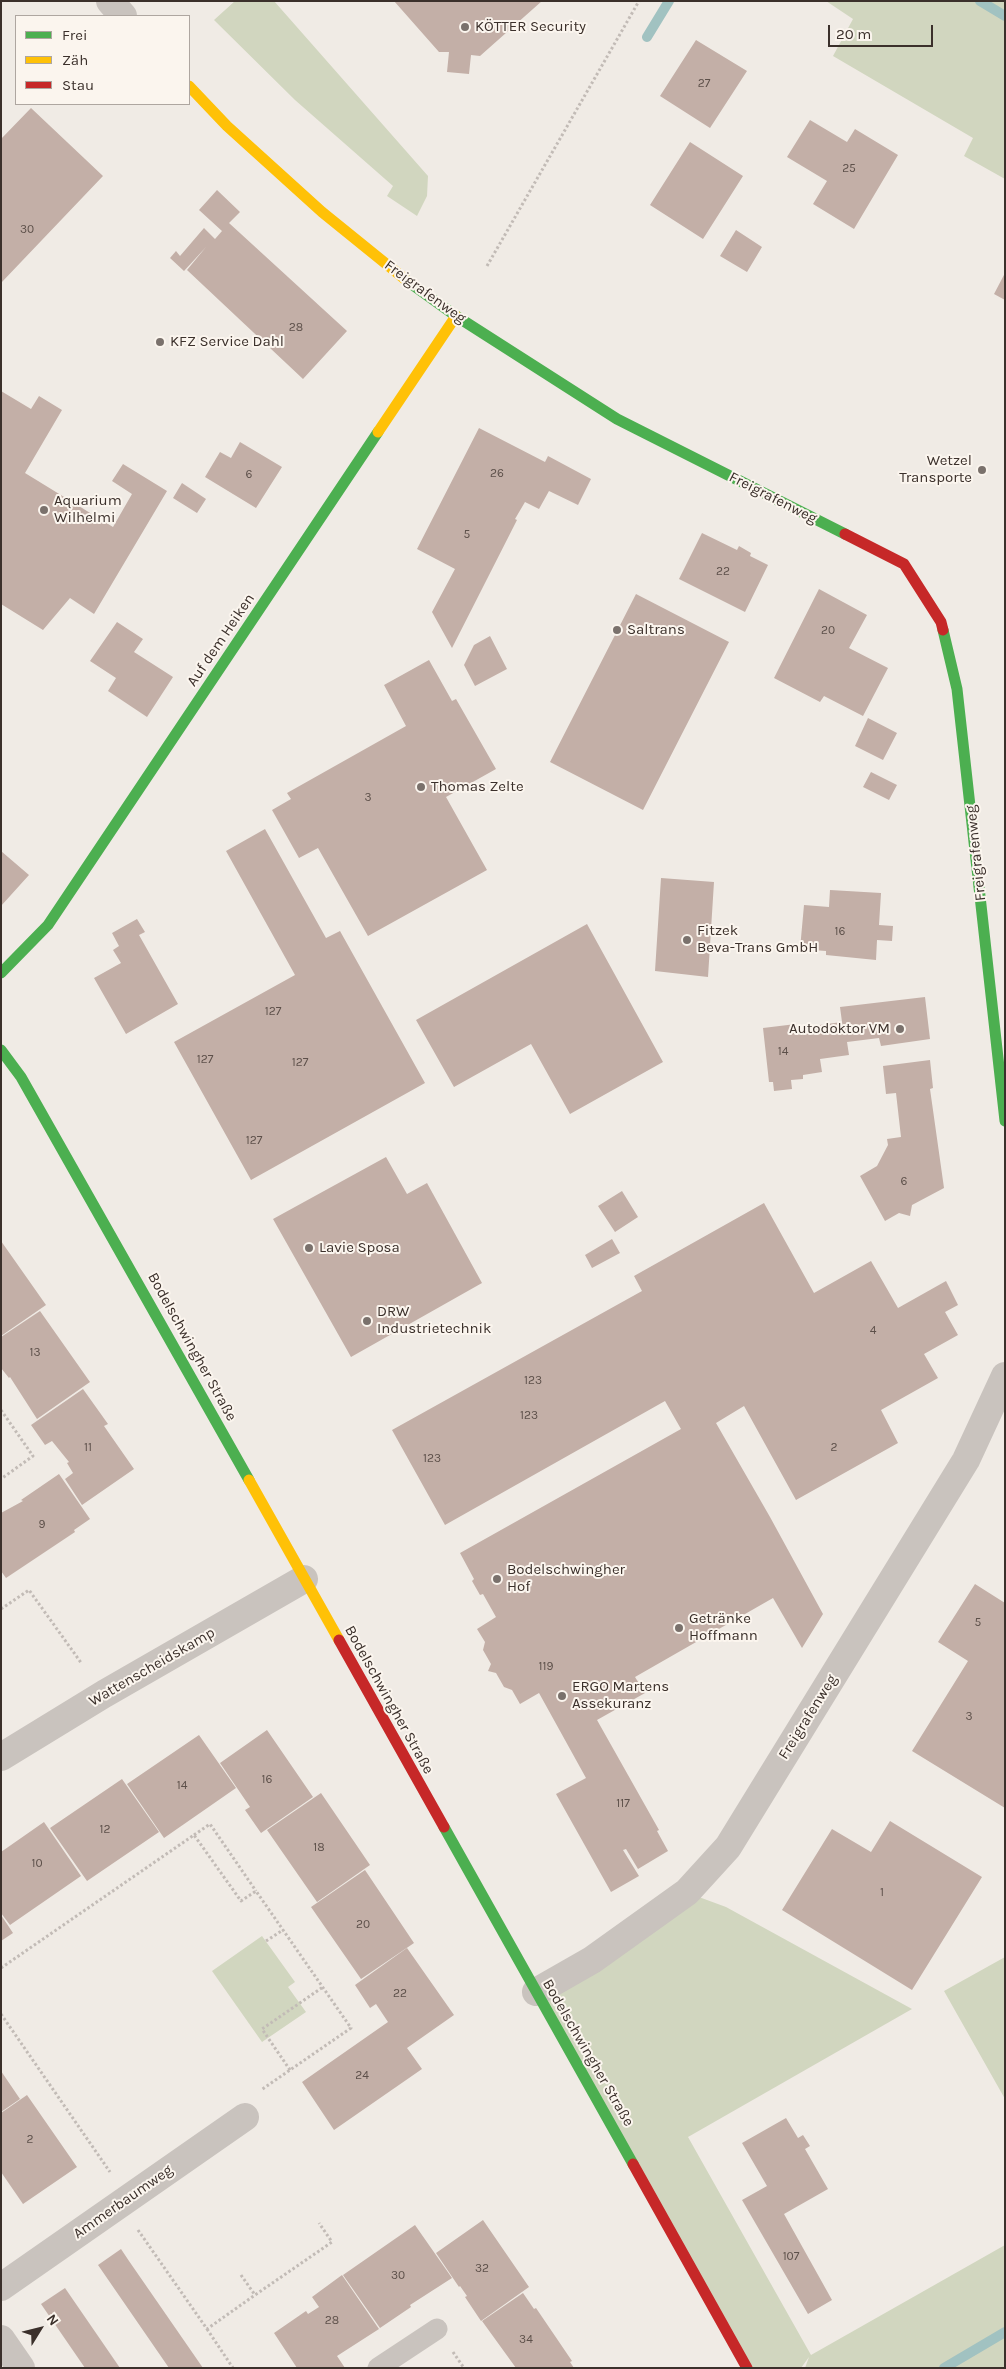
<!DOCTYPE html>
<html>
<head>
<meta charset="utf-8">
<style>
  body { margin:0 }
  #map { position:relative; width:1006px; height:2369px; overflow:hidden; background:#f0ebe5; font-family:Karla,sans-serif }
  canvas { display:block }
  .frame { position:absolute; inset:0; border:2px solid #3b302b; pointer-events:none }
  .legend { position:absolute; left:15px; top:15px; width:175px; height:90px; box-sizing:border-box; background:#fbf5ee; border:1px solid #aea6a0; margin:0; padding:6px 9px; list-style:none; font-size:15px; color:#3b302b }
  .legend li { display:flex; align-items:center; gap:10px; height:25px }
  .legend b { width:25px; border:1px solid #aea6a0 }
  .north { position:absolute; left:15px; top:2304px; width:50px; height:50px; -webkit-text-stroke:4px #fbf5ee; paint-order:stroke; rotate:54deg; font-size:14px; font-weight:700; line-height:20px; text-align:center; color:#3b302b }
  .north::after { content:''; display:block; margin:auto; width:18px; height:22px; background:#3b302b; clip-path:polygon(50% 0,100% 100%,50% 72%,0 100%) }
  .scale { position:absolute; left:828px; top:25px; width:105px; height:22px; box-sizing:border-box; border:2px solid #3b302b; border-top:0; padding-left:6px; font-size:15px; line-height:18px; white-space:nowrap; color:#3b302b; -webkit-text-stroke:4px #fbf5ee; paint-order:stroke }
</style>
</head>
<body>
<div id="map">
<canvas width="1006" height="2369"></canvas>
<div class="frame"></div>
<ul class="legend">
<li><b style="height:6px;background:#4caf50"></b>Frei</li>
<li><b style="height:6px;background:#ffc107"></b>Zäh</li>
<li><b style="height:6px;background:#c62828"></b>Stau</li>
</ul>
<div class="north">N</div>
<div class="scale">20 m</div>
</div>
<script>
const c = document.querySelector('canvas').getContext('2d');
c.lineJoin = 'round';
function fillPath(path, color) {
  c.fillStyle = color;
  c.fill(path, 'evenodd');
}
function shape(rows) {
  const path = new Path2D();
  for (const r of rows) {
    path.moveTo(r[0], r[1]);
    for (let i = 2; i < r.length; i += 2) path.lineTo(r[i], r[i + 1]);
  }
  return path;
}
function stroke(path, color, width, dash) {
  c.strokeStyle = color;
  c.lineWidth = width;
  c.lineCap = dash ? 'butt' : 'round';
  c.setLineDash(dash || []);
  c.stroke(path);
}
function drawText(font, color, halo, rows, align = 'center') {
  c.font = font + ' Karla,sans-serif';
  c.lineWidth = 4;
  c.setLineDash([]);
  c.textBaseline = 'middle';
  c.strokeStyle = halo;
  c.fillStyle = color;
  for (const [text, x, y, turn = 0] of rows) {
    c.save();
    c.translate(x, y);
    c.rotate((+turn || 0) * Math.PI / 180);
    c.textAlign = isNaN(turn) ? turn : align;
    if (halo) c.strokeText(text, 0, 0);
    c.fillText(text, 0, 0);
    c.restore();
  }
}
const green = shape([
  [235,1,274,1,428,176,427,196,417,216,387,196,393,186,295,100,214,20],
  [826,1,1005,1,1005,179,964,156,973,138,833,56,853,19],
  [688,1893,726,1907,912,2009,688,2137,811,2355,1005,2245,1005,2368,805,2368,809,2357,801,2368,749,2368,537,1993],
  [262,1936,295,1982,288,1987,306,2012,262,2042,212,1971],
  [1005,1957,1005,2099,944,1991]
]);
const stream = shape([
  [980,1,1005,16],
  [647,37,669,1],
  [944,2368,1005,2332]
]);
const building = shape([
  [394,1,542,1,480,56,471,55,469,74,447,72,449,52,439,52],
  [696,40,747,71,710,128,660,96],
  [31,108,103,176,1,283,1,139],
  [810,120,847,142,855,129,898,155,854,229,813,204,827,181,787,157],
  [690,142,743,176,703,239,650,205],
  [217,190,240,212,229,223,347,331,303,379,187,270,206,247,184,271,170,258,176,251,180,256,204,228,215,239,222,231,199,210],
  [736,230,762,247,747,272,720,256],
  [1005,273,1005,300,994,294],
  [1,391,31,409,39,396,62,410,25,473,113,527,132,494,112,481,123,464,167,491,94,614,70,598,43,630,1,604],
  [479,428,545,462,548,456,591,479,578,505,549,491,539,509,525,502,515,519,517,520,452,648,432,612,455,569,417,549],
  [240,442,282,467,256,508,205,477,220,452,231,458],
  [182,483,206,499,197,513,173,498],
  [702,533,737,550,739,546,751,553,750,556,768,565,745,612,679,579],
  [819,589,867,615,849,648,888,668,863,716,824,696,820,702,774,678],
  [636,594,729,642,643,810,550,762],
  [117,622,143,639,134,652,173,677,147,717,108,691,116,678,90,661],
  [490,636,507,669,475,686,464,665,474,645],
  [429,660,452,701,456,699,496,769,446,797,487,870,368,936,318,848,299,858,272,810,291,799,287,793,406,726,384,685],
  [868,718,897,733,883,760,855,746],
  [871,772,897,785,889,800,863,787],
  [265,829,326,938,340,931,425,1083,251,1180,174,1042,295,975,226,851],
  [1,851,29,875,1,906],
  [661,878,714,882,708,977,655,971],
  [830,890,881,893,879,925,893,926,892,941,877,940,876,960,826,955,826,951,800,949,804,905,829,907],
  [137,919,145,932,139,935,178,1004,126,1034,94,978,121,963,113,950,119,946,112,933],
  [587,924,663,1062,570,1114,531,1044,454,1087,416,1020],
  [925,997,930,1039,881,1046,879,1038,847,1042,849,1055,820,1059,822,1072,803,1075,803,1079,791,1080,792,1089,774,1091,773,1082,769,1082,763,1028,796,1024,797,1028,842,1022,840,1007],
  [930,1060,933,1088,930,1089,944,1188,912,1205,910,1216,899,1213,885,1221,860,1176,877,1166,888,1145,887,1139,901,1137,896,1093,886,1094,883,1066],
  [386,1157,407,1194,427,1183,482,1283,351,1357,273,1219],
  [622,1191,638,1217,615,1232,598,1206],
  [764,1203,814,1293,871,1261,898,1308,946,1281,958,1305,945,1312,958,1335,924,1354,938,1378,881,1410,898,1443,796,1500,744,1406,716,1423,770,1517,823,1614,802,1648,773,1598,635,1677,645,1693,597,1720,659,1830,657,1831,668,1851,638,1869,626,1849,623,1850,639,1876,611,1892,556,1794,586,1778,539,1693,520,1704,512,1690,504,1687,496,1673,488,1671,491,1664,483,1650,485,1642,477,1629,496,1617,483,1594,480,1595,472,1581,474,1579,460,1553,681,1429,665,1401,445,1525,392,1430,642,1291,634,1276],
  [612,1239,620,1253,592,1268,585,1255],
  [1,1241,46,1305,1,1336],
  [40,1311,90,1382,37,1419,10,1377,9,1378,1,1368,1,1337],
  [83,1389,108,1424,104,1426,134,1469,82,1505,65,1479,73,1473,67,1463,69,1462,52,1441,45,1445,31,1425],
  [59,1474,90,1519,74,1530,75,1532,6,1578,1,1571,1,1513,23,1501,21,1500],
  [975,1584,1005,1603,1005,1808,912,1751,968,1661,938,1642],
  [267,1730,313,1797,261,1833,245,1810,250,1807,220,1763],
  [199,1735,236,1788,164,1838,127,1784],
  [122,1779,159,1832,87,1881,50,1828],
  [321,1793,370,1865,317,1902,267,1830],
  [890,1821,982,1877,912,1990,782,1910,832,1829,871,1852],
  [44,1822,81,1876,10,1925,1,1913,1,1852],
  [365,1870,414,1943,361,1979,311,1907],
  [1,1915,13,1933,1,1941],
  [407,1948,454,2015,407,2048,422,2069,334,2130,302,2082,388,2022,376,2004,370,2008,355,1985],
  [1,2071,20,2099,1,2112],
  [27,2095,77,2167,23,2204,1,2172,1,2113],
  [786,2118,798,2138,803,2135,810,2146,805,2149,828,2189,784,2214,832,2300,808,2314,742,2200,767,2186,742,2143],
  [483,2220,529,2287,481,2321,465,2297,467,2296,460,2286,459,2287,436,2253],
  [415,2225,452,2278,410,2305,411,2307,380,2328,343,2275],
  [121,2249,129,2261,203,2368,169,2368,98,2265],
  [342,2275,379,2329,337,2356,345,2368,297,2368,274,2333,306,2311,308,2314,319,2307,312,2297],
  [65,2288,120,2368,85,2368,41,2304],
  [523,2293,534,2309,536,2308,572,2361,570,2362,574,2368,516,2368,482,2321]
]);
const path = shape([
  [487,266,639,1],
  [1,1410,33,1456,1,1479],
  [1,1609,29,1590,82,1664],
  [194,1835,210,1824,256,1891],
  [266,1941,283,1930],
  [1,1968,194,1835,241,1901,256,1891,351,2028,261,2090],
  [1,2014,110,2172],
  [290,2070,262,2029,323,1987],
  [138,2230,207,2329,255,2295],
  [241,2275,255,2295,332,2242,319,2223],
  [207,2329,233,2368],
  [453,2352,464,2368]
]);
const lane = shape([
  [378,2368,437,2329]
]);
const street = shape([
  [110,1,123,16],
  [1,1757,104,1694,304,1579],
  [536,1992,592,1960,687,1892,728,1847,966,1460,1005,1376],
  [1,2287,245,2117],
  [1,2339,21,2368]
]);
const fast = shape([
  [406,280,456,316,617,419,845,534],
  [943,630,957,689,1005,1121],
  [1,973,48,925,378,432],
  [1,1050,21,1077,249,1480],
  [444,1827,633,2164]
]);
const slow = shape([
  [189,86,227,126,322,212,406,280],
  [378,432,456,316],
  [249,1480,339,1640]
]);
const jam = shape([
  [845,534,904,564,941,622,943,630],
  [339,1640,444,1827],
  [633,2164,747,2368]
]);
const markers = [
  [465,27,5,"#7a716c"],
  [160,342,5,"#7a716c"],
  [982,470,5,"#7a716c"],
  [44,510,5,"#7a716c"],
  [617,630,5,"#7a716c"],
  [421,787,5,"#7a716c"],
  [687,940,5,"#7a716c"],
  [900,1029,5,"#7a716c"],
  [309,1248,5,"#7a716c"],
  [367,1321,5,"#7a716c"],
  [497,1579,5,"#7a716c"],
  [679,1628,5,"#7a716c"],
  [562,1696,5,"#7a716c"]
];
const numberNames = [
  ["27",704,84],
  ["25",849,169],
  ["30",27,230],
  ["28",296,328],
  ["26",497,474],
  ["6",249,475],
  ["5",467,535],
  ["22",723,572],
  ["20",828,631],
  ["3",368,798],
  ["16",840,932],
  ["127",273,1012],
  ["14",783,1052],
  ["127",205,1060],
  ["127",300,1063],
  ["127",254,1141],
  ["6",904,1182],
  ["4",873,1331],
  ["13",35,1353],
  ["123",533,1381],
  ["123",529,1416],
  ["11",88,1448],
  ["2",834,1448],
  ["123",432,1459],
  ["9",42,1525],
  ["5",978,1623],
  ["119",546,1667],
  ["3",969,1717],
  ["16",267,1780],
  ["14",182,1786],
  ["117",623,1804],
  ["12",105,1830],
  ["18",319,1848],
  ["10",37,1864],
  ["1",882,1893],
  ["20",363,1925],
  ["22",400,1994],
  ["24",362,2076],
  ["2",30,2140],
  ["107",791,2257],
  ["32",482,2269],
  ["30",398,2276],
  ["28",332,2321],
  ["34",526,2340]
];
const poiNames = [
  ["KÖTTER Security",475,27],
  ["KFZ Service Dahl",170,342],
  ["Wetzel",972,461,"right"],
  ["Transporte",972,478,"right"],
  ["Aquarium",54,501],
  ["Wilhelmi",54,518],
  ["Saltrans",627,630],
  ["Thomas Zelte",431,787],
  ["Fitzek",697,931],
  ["Beva-Trans GmbH",697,948],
  ["Autodoktor VM",890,1029,"right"],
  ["Lavie Sposa",319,1248],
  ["DRW",377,1312],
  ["Industrietechnik",377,1329],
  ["Bodelschwingher",507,1570],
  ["Hof",507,1587],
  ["Getränke",689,1619],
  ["Hoffmann",689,1636],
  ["ERGO Martens",572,1687],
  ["Assekuranz",572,1704]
];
const streetNames = [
  ["Freigrafenweg",425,292,36],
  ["Freigrafenweg",773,498,27],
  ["Auf dem Heiken",221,640,-56],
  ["Freigrafenweg",976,853,-96],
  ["Bodelschwingher Straße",192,1347,61],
  ["Wattenscheidskamp",152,1667,-30],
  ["Bodelschwingher Straße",389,1700,61],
  ["Freigrafenweg",808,1717,-58],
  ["Bodelschwingher Straße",588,2053,60],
  ["Ammerbaumweg",123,2202,-35]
];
fillPath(green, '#d1d6bf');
stroke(stream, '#a1c2c1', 10);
fillPath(building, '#c3afa7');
stroke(path, '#c2bbb6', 3, [2.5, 2.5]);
stroke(lane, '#c9c3be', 21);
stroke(street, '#c9c3be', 28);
stroke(fast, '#4caf50', 11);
stroke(slow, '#ffc107', 11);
stroke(jam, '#c62828', 11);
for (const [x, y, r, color] of markers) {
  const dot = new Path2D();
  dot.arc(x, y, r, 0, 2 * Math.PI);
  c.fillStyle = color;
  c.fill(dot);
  stroke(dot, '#fbf5ee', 2);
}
drawText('12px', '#5d504a', null, numberNames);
drawText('15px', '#3b302b', '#fbf5ee', poiNames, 'left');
drawText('15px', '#3b302b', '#fbf5ee', streetNames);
</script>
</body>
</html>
